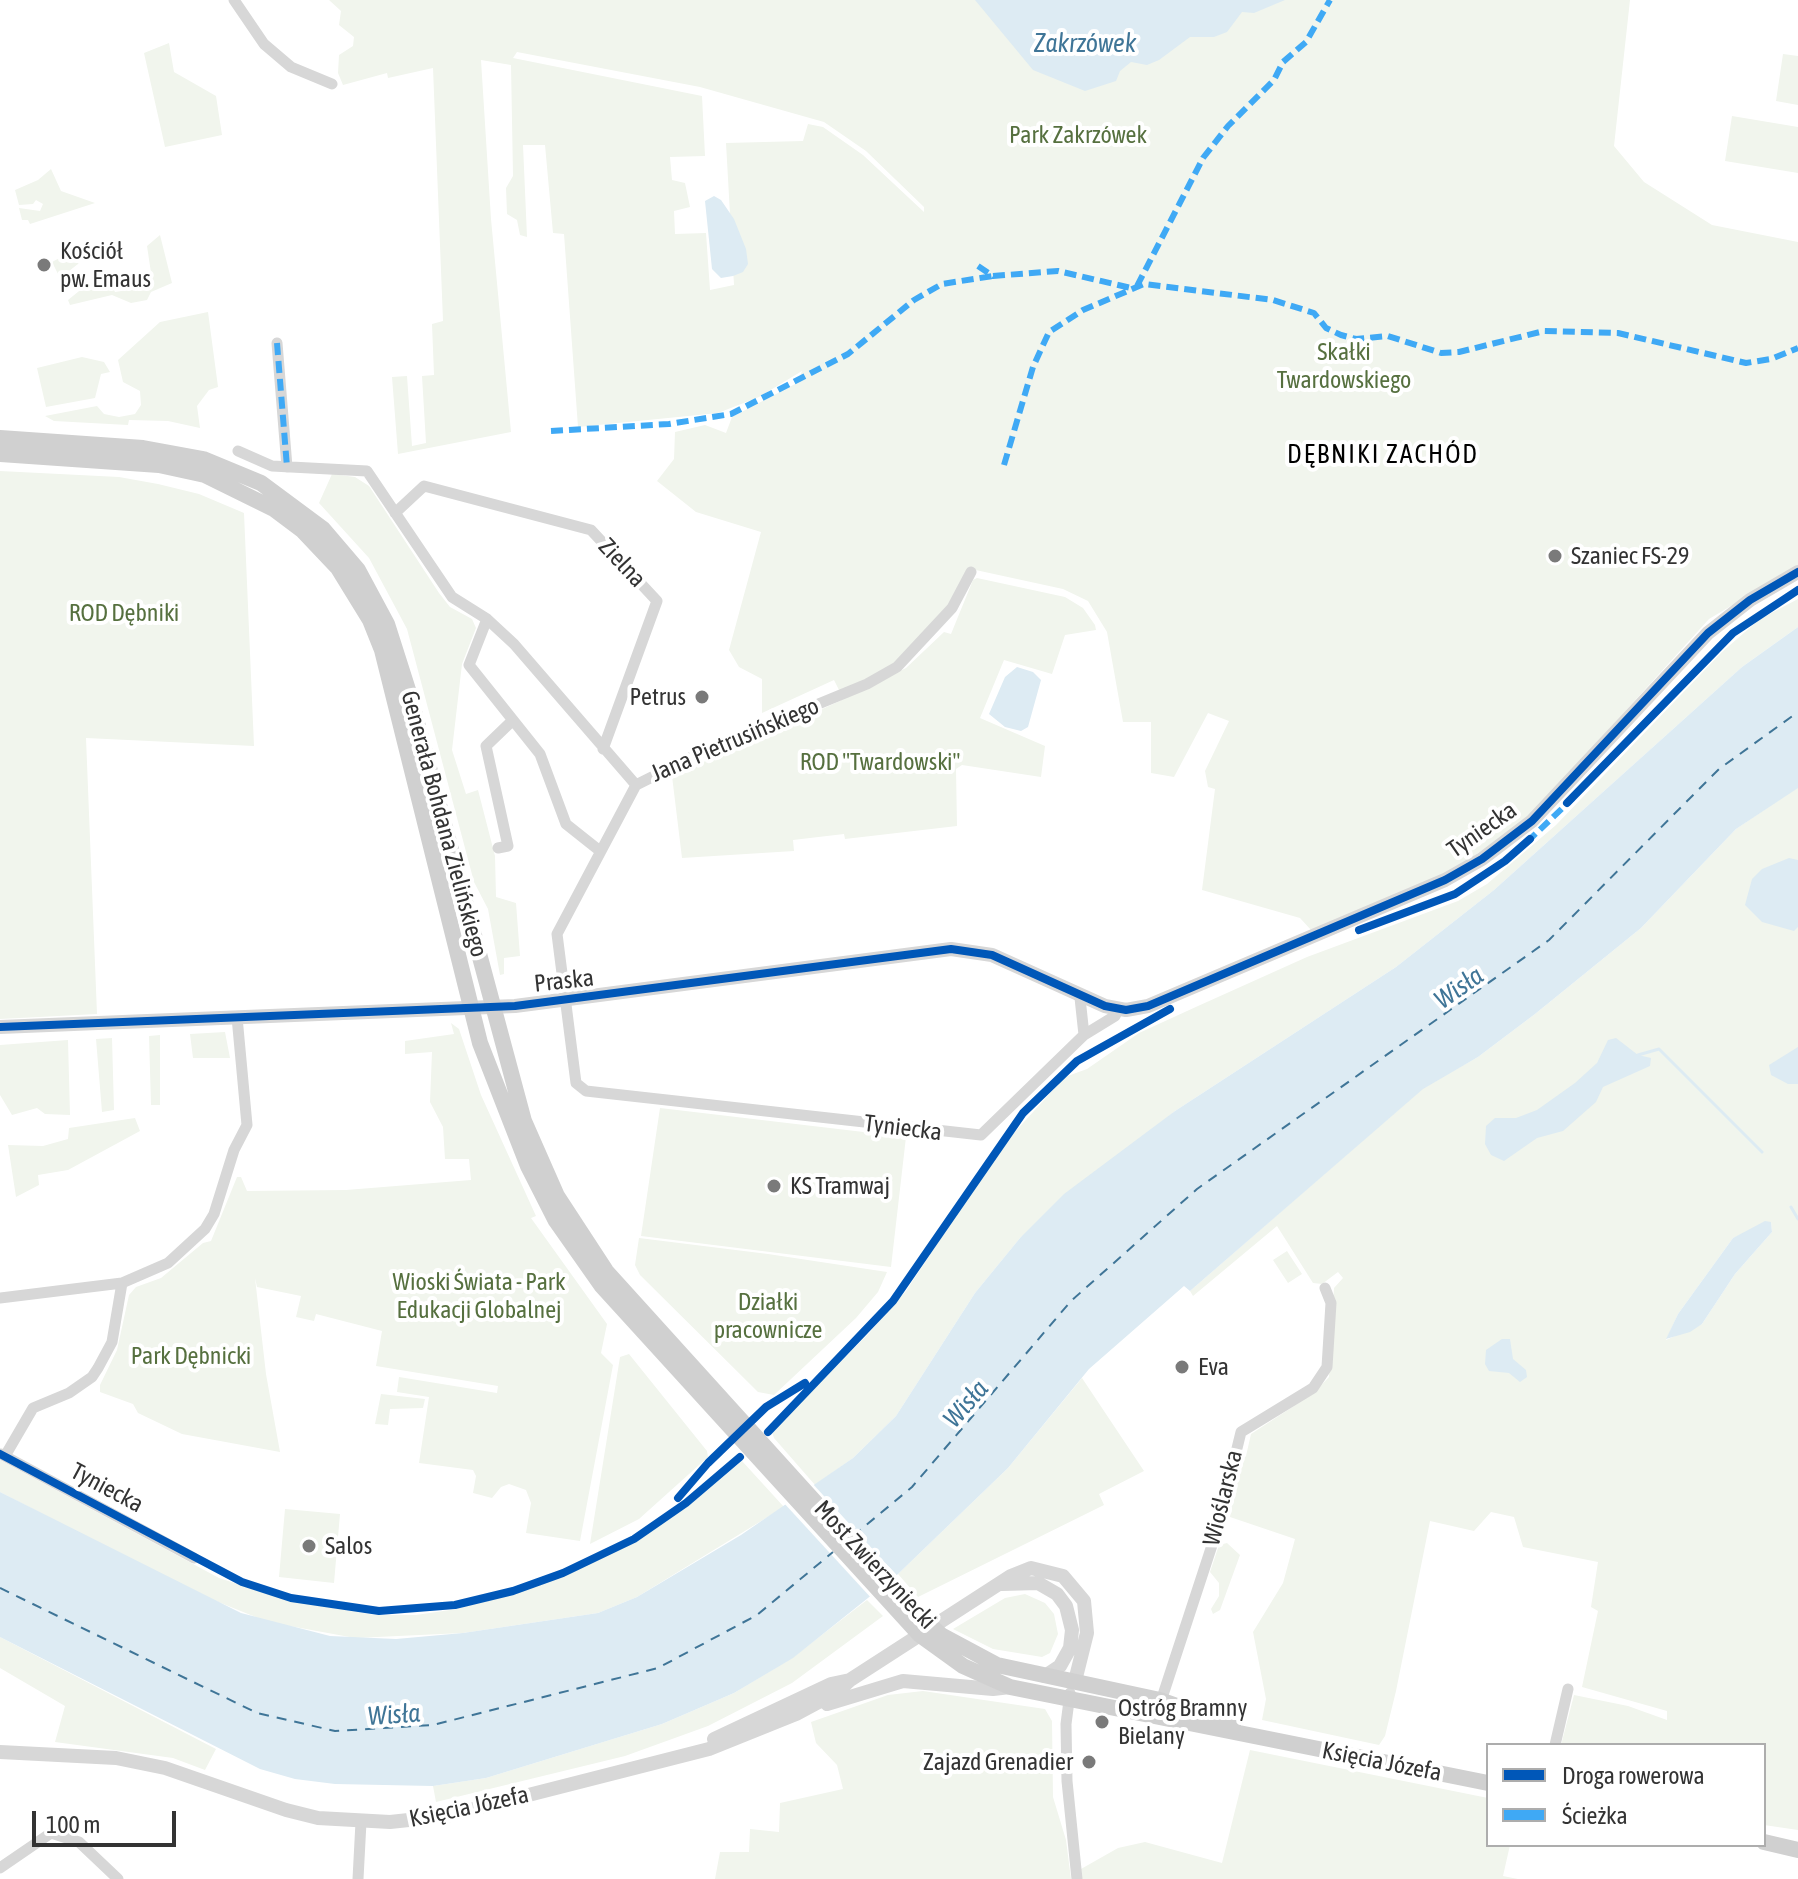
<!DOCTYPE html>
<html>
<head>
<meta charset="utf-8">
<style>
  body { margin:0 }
  #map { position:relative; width:1798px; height:1879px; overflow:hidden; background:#fff; font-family:"Asap Condensed",sans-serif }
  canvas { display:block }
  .legend { position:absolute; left:1486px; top:1743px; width:280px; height:104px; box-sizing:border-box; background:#fff; border:2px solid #adadad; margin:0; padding:10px 14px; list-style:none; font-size:24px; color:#333 }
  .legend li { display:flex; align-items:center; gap:16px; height:40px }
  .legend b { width:40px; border:2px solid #adadad }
  .scale { position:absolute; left:32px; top:1811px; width:144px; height:36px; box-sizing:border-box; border:4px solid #333; border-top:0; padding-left:10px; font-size:24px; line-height:28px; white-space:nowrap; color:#333; -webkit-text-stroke:6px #fff; paint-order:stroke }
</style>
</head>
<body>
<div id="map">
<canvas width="1798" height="1879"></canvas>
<ul class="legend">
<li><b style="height:10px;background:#0057b8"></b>Droga rowerowa</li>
<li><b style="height:10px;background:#3fa9f5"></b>Ścieżka</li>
</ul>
<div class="scale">100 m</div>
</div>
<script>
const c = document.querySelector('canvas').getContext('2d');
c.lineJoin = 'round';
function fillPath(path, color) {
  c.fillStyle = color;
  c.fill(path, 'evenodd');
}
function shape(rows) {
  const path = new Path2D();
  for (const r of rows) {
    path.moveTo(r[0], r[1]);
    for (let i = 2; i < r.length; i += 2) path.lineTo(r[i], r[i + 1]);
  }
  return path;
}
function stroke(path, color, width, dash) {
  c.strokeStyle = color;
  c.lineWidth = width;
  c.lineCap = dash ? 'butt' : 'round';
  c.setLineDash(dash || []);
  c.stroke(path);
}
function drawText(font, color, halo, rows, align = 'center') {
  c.font = font + ' "Asap Condensed",sans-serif';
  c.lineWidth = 8;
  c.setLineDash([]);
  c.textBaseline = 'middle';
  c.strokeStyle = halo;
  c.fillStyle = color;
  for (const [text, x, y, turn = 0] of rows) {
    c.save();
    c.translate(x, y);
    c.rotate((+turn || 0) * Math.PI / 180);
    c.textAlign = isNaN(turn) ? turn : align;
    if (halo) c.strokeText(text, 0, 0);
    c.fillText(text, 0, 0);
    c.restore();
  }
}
const green = shape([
  [329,0,1630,0,1614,146,1644,182,1712,225,1798,242,1798,566,1709,619,1539,806,1512,831,1446,874,1311,930,1300,918,1202,890,1215,789,1208,787,1205,771,1229,721,1208,713,1174,777,1151,773,1151,722,1123,722,1107,632,1088,601,1063,589,971,569,956,598,900,661,875,677,839,690,834,680,762,713,762,679,739,667,729,650,761,532,696,512,657,481,674,459,675,432,705,425,726,433,732,417,797,383,802,371,759,397,718,413,578,427,564,234,553,233,545,145,523,145,527,237,520,235,517,220,507,214,506,188,513,176,511,65,481,60,491,219,511,432,398,454,392,377,407,376,412,446,426,443,422,376,434,375,432,324,443,321,433,68,388,78,387,73,343,85,338,73,339,55,353,46,354,37,339,25,341,11],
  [517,52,700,87,824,122,866,151,924,207,924,212,863,155,823,127,808,124,803,141,726,143,734,285,710,290,706,233,675,234,674,211,690,207,685,183,672,180,670,157,705,156,702,96,513,58],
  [169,43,174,72,216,96,222,135,165,147,144,53],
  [1783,54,1798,56,1798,105,1776,101],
  [1732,116,1798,127,1798,173,1725,161],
  [51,169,61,191,95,203,30,224,28,220,22,220,19,208,40,211,43,204,36,200,33,204,19,205,15,190,38,180],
  [160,235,172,283,151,292,147,300,131,303,112,295,70,305,68,300,105,270,115,292,153,286,147,246],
  [82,246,89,246,78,264,60,278,52,262],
  [208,312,218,387,209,390,197,406,200,428,168,421,129,420,128,425,54,421,45,416,97,406,104,414,119,417,135,414,141,405,140,391,123,382,118,360,160,322],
  [82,357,104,362,110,372,101,374,95,398,46,407,37,368],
  [0,471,119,477,158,484,199,494,244,513,254,746,86,738,97,1014,0,1019],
  [332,474,355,477,369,486,439,593,450,607,472,619,476,628,462,664,452,750,466,794,478,790,495,856,496,897,516,903,520,956,504,958,504,974,500,975,488,909,474,882,407,629,369,558,319,503],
  [977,578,1065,597,1083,608,1095,625,1096,630,1065,635,1052,674,1004,660,980,718,1045,746,1041,777,962,765,956,769,957,826,845,839,844,834,793,840,794,851,682,858,672,776,840,701,906,668,944,632,951,634,973,580],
  [1798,599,1798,627,1742,667,1494,890,1396,967,1175,1111,1020,1238,975,1293,896,1416,853,1458,815,1485,774,1438,772,1432,869,1333,906,1291,1002,1146,1065,1077,1087,1069,1139,1033,1198,1006,1307,957,1458,901,1487,884,1556,825,1722,652,1760,619],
  [1798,787,1798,1830,1764,1825,1764,1745,1561,1745,1574,1695,1628,1706,1667,1720,1667,1711,1582,1687,1598,1611,1591,1607,1598,1562,1523,1547,1514,1517,1491,1512,1474,1531,1430,1521,1396,1691,1385,1736,1379,1745,1262,1720,1266,1699,1253,1632,1283,1583,1295,1539,1230,1517,1238,1462,1246,1456,1251,1434,1314,1393,1329,1377,1334,1288,1343,1278,1338,1272,1322,1284,1313,1283,1277,1226,1193,1296,1190,1291,1423,1088,1478,1057,1535,1014,1641,928,1736,829],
  [1771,1222,1772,1232,1735,1274,1702,1324,1666,1340,1678,1314,1733,1238],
  [451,1023,459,1029,481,1095,536,1216,531,1218,607,1324,601,1353,613,1365,580,1541,526,1533,531,1503,526,1490,509,1484,501,1487,492,1498,473,1493,476,1476,473,1470,419,1463,429,1397,397,1392,399,1377,497,1393,498,1386,376,1366,382,1331,316,1314,314,1321,296,1317,301,1296,257,1287,255,1278,266,1374,280,1452,182,1434,138,1413,133,1404,100,1392,100,1385,117,1350,129,1295,136,1287,161,1278,203,1243,211,1241,237,1177,241,1177,247,1191,346,1190,471,1180,469,1159,445,1159,443,1127,430,1102,432,1052,405,1054,405,1041,454,1034],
  [225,1032,230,1058,193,1058,190,1034],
  [160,1035,160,1105,151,1105,149,1036],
  [112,1038,114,1110,102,1112,96,1039],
  [68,1040,70,1115,45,1114,37,1108,12,1115,0,1095,0,1045],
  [660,1108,906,1137,891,1267,641,1236],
  [135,1118,140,1131,68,1170,38,1175,39,1185,16,1197,8,1145,43,1146,68,1139,69,1128],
  [639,1238,768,1254,887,1272,878,1292,856,1318,774,1395,758,1392,640,1275,635,1265],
  [1287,1251,1302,1274,1288,1283,1273,1260],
  [629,1354,707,1451,708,1457,639,1519,590,1544,620,1357],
  [1082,1378,1144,1471,1099,1494,1104,1505,918,1597,898,1574,1008,1468],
  [381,1394,425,1399,423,1408,390,1409,388,1425,375,1424],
  [0,1460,219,1578,290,1601,375,1615,416,1615,457,1609,557,1579,641,1537,687,1507,742,1461,784,1507,637,1597,598,1613,463,1633,355,1638,268,1622,196,1593,0,1492],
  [285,1509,340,1514,334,1583,279,1577],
  [1227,1543,1240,1555,1220,1610,1213,1614,1211,1609,1219,1596,1219,1583,1210,1572,1219,1545],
  [1025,1594,1045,1603,1054,1614,1058,1634,1050,1653,1042,1657,993,1649,953,1629,1005,1598],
  [867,1600,883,1616,792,1683,708,1726,625,1756,436,1802,433,1786,486,1778,662,1724,734,1693,792,1658],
  [0,1637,216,1749,205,1770,173,1758,55,1742,65,1706,0,1668],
  [923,1691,1045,1709,1052,1721,1053,1797,1066,1840,1071,1879,715,1879,720,1852,749,1852,750,1829,779,1832,780,1803,843,1789,837,1765,816,1743,811,1722,888,1695],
  [1250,1750,1488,1798,1488,1845,1510,1845,1503,1876,1518,1879,1082,1879,1081,1869,1118,1848,1145,1842,1222,1863]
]);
const water = shape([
  [975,0,1285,0,1254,13,1242,12,1227,32,1214,37,1190,37,1159,60,1147,65,1131,62,1120,71,1116,81,1085,91,1033,70],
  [714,196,721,200,734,219,746,249,748,264,743,272,733,276,721,278,712,269,705,201],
  [1798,627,1798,788,1736,829,1641,928,1535,1014,1478,1057,1423,1089,1190,1291,1184,1286,1089,1369,1008,1468,898,1574,793,1658,734,1693,662,1724,486,1778,433,1786,335,1784,295,1779,260,1769,0,1637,0,1492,241,1613,330,1636,396,1639,463,1633,598,1613,637,1597,741,1535,853,1458,896,1416,975,1293,1020,1238,1064,1194,1175,1111,1396,967,1494,890,1742,667],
  [1017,667,1033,672,1041,680,1028,727,1021,731,1005,727,989,714,1005,677],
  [1789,858,1798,860,1798,927,1794,931,1762,922,1745,905,1752,879,1762,869],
  [1616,1038,1638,1055,1651,1058,1650,1066,1603,1087,1596,1102,1563,1131,1537,1138,1504,1161,1491,1155,1485,1144,1486,1126,1495,1118,1516,1118,1537,1110,1575,1083,1597,1063,1608,1040],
  [1798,1047,1798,1084,1788,1084,1771,1075,1769,1065],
  [1765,1221,1771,1222,1772,1232,1735,1274,1702,1324,1690,1332,1666,1339,1678,1314,1733,1238],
  [1502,1339,1510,1339,1513,1359,1526,1370,1527,1377,1520,1382,1509,1373,1489,1371,1485,1364,1486,1350]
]);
const pier = shape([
  [812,1483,899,1578,873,1600,783,1502]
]);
const stream = shape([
  [1638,1055,1659,1049,1762,1152],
  [1791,1207,1798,1219]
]);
const ferry = shape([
  [853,1536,912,1487,1071,1301,1197,1189,1549,940,1719,769,1798,712],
  [0,1588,257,1713,335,1731,433,1725,658,1668,757,1615,833,1552]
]);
const minor = shape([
  [234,0,264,44,291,67,332,84],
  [277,343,287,467],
  [238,451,272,466,367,471,452,597,487,619,514,644,636,785],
  [395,513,424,486,591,530,657,601,603,749],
  [971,572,952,608,897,667,867,684,704,751,636,785,557,934,576,1083,586,1091,981,1135,1084,1035,1115,1016,1118,1010],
  [487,619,469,665,540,754,566,824,600,851],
  [498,848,508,846,486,746,512,721],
  [1080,998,1084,1035],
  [0,1298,122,1283,168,1263,205,1229,214,1214,234,1150,247,1125,237,1017],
  [1,1454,194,1558],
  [5,1456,33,1408,69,1393,92,1377,98,1368,112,1342,122,1283],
  [1070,1693,1066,1724,1067,1781,1077,1879],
  [1160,1704,1217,1530,1241,1432,1313,1388,1327,1367,1331,1303,1325,1288],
  [1555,1745,1568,1689],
  [0,1868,51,1833,79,1842,118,1879],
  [358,1879,361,1822]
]);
const tertiary = shape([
  [0,1027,515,1006,951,949,992,955,1105,1006,1126,1010,1148,1006,1445,880,1482,859,1532,821,1708,633,1750,600,1798,572],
  [1002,1584,1038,1583,1057,1594,1066,1606,1072,1630,1070,1648,1060,1666,1045,1676],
  [827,1704,903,1681,993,1689,1010,1687],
  [714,1739,831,1684,850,1680,1011,1576,1031,1568,1063,1576,1084,1601,1087,1633,1075,1681],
  [0,1752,116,1758,165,1768,286,1810,318,1818,390,1822,446,1816,709,1749,796,1714,837,1692,850,1680]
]);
const secondary = shape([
  [0,438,143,448,203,459,261,483,323,529,358,570,387,624,409,693,524,1121,557,1196,606,1271,911,1608,941,1635,997,1665,1160,1700,1233,1726],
  [0,454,159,465,205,475,274,509,302,530,338,568,370,620,382,650,480,1043,528,1166,556,1221,601,1285,920,1635,963,1666,1010,1687,1488,1783],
  [1764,1842,1798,1850]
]);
const quiet = shape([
  [978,266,993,276,1058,271,1131,288],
  [1137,286,1203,158,1228,126,1274,80,1283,62,1306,42,1330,0],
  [277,343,287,467],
  [551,431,669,424,731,414,848,354,914,300,942,284,993,276],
  [1004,465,1033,367,1049,332,1083,310,1144,284,1273,300,1314,313,1326,328,1341,335,1356,339,1388,336,1441,353,1459,352,1544,331,1618,333,1746,363,1771,359,1798,348],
  [1527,842,1573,798]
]);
const cycleway = shape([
  [1567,803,1733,633,1798,590],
  [1359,930,1455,894,1505,861,1530,839],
  [0,1027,515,1006,951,949,992,955,1105,1006,1126,1010,1148,1006,1445,880,1482,859,1532,821,1708,633,1750,600,1798,572],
  [768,1432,893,1301,1023,1113,1077,1061,1170,1009],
  [0,1454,242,1582,291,1598,379,1611,455,1605,513,1591,563,1573,634,1539,686,1503,740,1457],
  [678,1498,708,1463,766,1407,805,1383]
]);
const markers = [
  [44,265,8,"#7a7a7a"],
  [1555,556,8,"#7a7a7a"],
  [702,697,8,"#7a7a7a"],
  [774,1186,8,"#7a7a7a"],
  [1182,1367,8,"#7a7a7a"],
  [309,1546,8,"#7a7a7a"],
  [1102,1722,8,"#7a7a7a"],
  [1089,1762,8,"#7a7a7a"]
];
const parkNames = [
  ["Park Zakrzówek",1078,135],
  ["Skałki",1344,352],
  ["Twardowskiego",1344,380],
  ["ROD Dębniki",124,613],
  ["ROD \"Twardowski\"",880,762],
  ["Wioski Świata - Park",479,1282],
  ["Edukacji Globalnej",479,1310],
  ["Działki",768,1302],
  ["pracownicze",768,1330],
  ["Park Dębnicki",191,1356]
];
const poiNames = [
  ["Kościół",60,251],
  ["pw. Emaus",60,279],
  ["Szaniec FS-29",1571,556],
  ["Petrus",686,697,"right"],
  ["KS Tramwaj",790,1186],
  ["Eva",1198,1367],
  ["Salos",325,1546],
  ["Ostróg Bramny",1118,1708],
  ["Bielany",1118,1736],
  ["Zajazd Grenadier",1073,1762,"right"]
];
const streetNames = [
  ["Zielna",622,563,47],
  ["Jana Pietrusińskiego",735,740,-23],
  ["Generała Bohdana Zielińskiego",444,824,75],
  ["Tyniecka",1482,830,-35],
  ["Praska",564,981,-6],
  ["Tyniecka",903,1128,7],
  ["Tyniecka",107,1488,28],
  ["Wioślarska",1223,1498,-76],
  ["Most Zwierzyniecki",875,1565,47],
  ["Księcia Józefa",1382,1762,11],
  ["Księcia Józefa",469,1807,-12]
];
const waterNames = [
  ["Zakrzówek",1085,44],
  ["Wisła",1459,988,-35],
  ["Wisła",966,1404,-49],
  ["Wisła",394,1715,-4]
];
const neighbourhoodNames = [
  ["DĘBNIKI ZACHÓD",1383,455]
];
fillPath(green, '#f1f5ed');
fillPath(water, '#ddebf3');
fillPath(pier, '#fff');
stroke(stream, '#ddebf3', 3);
stroke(ferry, '#3f7597', 2, [10, 8]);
stroke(minor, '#d7d7d7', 11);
stroke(tertiary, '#d7d7d7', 14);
stroke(secondary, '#d0d0d0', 16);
stroke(quiet, '#3fa9f5', 6, [12, 6]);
stroke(cycleway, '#0057b8', 8);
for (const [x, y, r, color] of markers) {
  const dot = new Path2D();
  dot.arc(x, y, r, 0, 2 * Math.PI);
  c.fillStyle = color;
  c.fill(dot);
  stroke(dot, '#fff', 3);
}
drawText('24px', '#56703f', '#fff', parkNames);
drawText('24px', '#333', '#fff', poiNames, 'left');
drawText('24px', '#333', '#fff', streetNames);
drawText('italic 26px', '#3f7597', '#fff', waterNames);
c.letterSpacing = '2px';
drawText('26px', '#000', '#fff', neighbourhoodNames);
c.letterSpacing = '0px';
</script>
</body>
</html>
